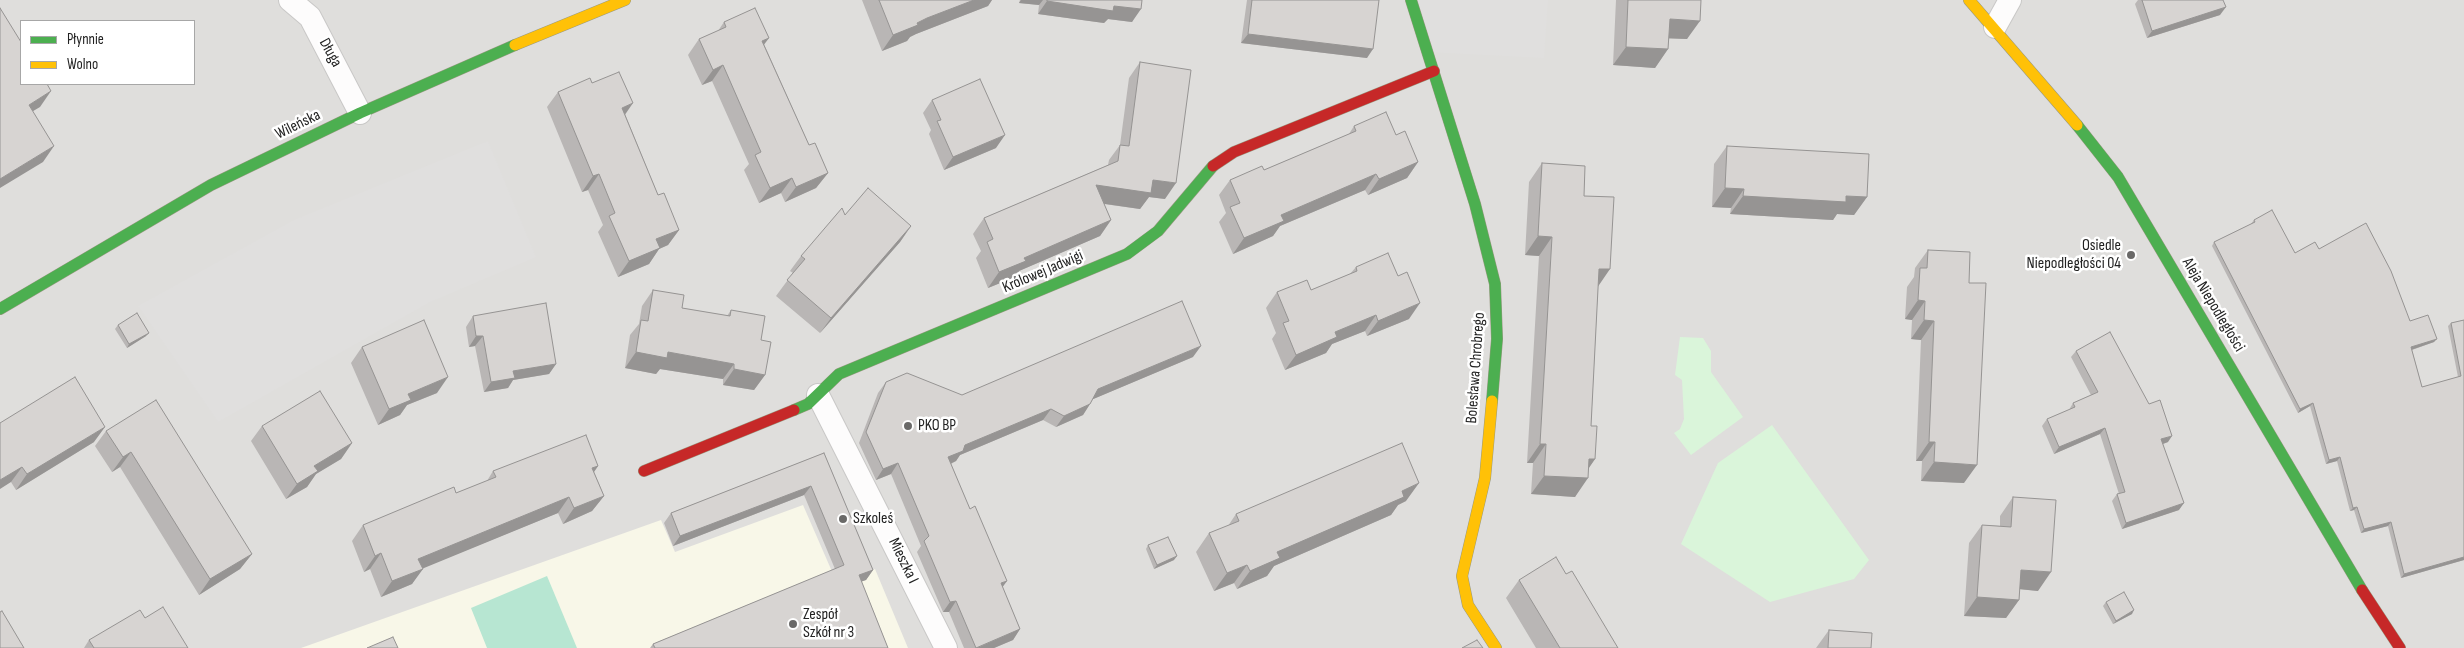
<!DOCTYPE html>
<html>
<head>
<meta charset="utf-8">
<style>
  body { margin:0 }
  #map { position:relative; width:2464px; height:648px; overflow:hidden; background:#f0eeeb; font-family:"Sofia Sans Condensed",sans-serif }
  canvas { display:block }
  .legend { position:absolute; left:20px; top:20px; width:175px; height:65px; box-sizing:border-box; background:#fff; border:1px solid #a7a7a7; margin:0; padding:6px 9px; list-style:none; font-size:15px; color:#222 }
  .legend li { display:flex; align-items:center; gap:10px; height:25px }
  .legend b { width:25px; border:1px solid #a7a7a7 }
</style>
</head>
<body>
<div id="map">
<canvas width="2464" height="648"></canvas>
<ul class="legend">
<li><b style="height:6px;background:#4caf50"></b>Płynnie</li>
<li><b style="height:6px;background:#ffc107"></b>Wolno</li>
</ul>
</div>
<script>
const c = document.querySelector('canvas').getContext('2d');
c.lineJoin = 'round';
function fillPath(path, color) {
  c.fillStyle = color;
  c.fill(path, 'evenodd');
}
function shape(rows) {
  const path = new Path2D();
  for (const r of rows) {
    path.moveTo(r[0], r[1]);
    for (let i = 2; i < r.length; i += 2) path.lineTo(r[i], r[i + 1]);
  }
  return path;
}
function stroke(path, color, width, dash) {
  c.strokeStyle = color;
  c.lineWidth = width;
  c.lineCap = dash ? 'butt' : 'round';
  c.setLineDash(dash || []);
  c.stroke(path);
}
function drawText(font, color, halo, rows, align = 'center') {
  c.font = font + ' "Sofia Sans Condensed",sans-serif';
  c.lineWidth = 5;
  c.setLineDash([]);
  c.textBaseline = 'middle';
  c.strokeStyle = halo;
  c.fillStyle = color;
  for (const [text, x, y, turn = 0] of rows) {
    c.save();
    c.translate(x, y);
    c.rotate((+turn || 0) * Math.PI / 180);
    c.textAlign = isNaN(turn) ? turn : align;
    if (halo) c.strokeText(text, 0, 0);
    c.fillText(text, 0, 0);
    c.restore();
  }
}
const residential = shape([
  [0,0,2464,0,2464,648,0,648],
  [21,21,194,21,194,84,21,84]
]);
const education = shape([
  [803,505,837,583,875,569,908,648,301,648,661,520,675,552]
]);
const park = shape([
  [1680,337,1703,338,1711,351,1711,372,1743,417,1691,455,1674,433,1680,429,1684,419,1682,380,1675,375],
  [1772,425,1869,560,1854,579,1770,602,1681,544,1718,463]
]);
const pitch = shape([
  [547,576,577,648,487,648,471,608]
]);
const parking = shape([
  [1409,0,1548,0,1544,58,1427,52],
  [488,141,536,257,430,302,218,422,138,306,294,220]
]);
const street = shape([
  [290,0,310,17,360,113],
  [1995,27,2010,0],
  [818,395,946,648]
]);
const fast = shape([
  [1411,0,1475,204,1495,284,1497,339,1492,401],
  [2077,125,2118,177,2362,590],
  [0,309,211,185,360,113,515,45],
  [794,410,808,404,839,374,1127,254,1158,231,1213,166]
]);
const slow = shape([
  [1969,0,2077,125],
  [515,45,625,0],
  [1492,401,1485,478,1462,576,1468,605,1496,648]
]);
const jam = shape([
  [1213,166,1234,152,1434,71],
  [644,471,794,410],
  [2362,590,2400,648]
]);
const wall = shape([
  [862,0,992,0,988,6,916,34,910,37,907,41,882,51],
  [1020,0,1142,0,1132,22,1108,19,1104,23,1038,14,1039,5,1019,3],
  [1247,0,1379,0,1367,58,1241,43],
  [1616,0,1701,0,1687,39,1669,38,1668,49,1655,68,1613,65],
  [2138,0,2223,0,2220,15,2147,38,2135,4],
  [724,22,764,44,809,145,828,173,816,188,785,202,781,193,759,203,744,170,749,164,712,81,702,85,688,55,699,39,718,31],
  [1140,62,1165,199,1149,197,1140,209,1104,204,1111,220,1100,236,1019,271,1015,277,988,288,976,258,981,251,973,234,984,218,1108,165,1109,160,1120,145,1129,78],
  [592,83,625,114,658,195,679,230,668,245,659,249,649,264,618,277,598,232,603,225,588,190,582,192,547,107,558,92],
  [932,100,996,148,944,170,929,134,931,130,923,113],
  [1354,126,1396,135,1418,162,1407,178,1368,195,1365,190,1280,226,1273,236,1233,254,1219,222,1226,213,1219,195,1230,180,1264,170,1349,134],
  [1727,146,1867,197,1854,215,1837,214,1833,220,1730,214,1731,208,1712,207,1714,164],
  [1542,163,1584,196,1598,287,1591,426,1595,459,1588,469,1575,497,1531,494,1533,463,1527,463,1539,256,1525,255,1529,182],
  [845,215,911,226,900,242,820,333,776,296,793,273,790,271,801,256],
  [2254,220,2295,253,2319,249,2410,321,2434,342,2412,350,2422,387,2458,377,2448,326,2451,323,2464,320,2464,560,2401,578,2388,526,2361,533,2354,510,2350,511,2337,461,2326,464,2310,406,2298,413,2212,246,2214,242,2251,224],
  [1928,250,1969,283,1964,483,1921,481,1922,461,1916,461,1921,340,1911,339,1912,320,1905,319,1907,287,1914,277,1915,268],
  [1356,267,1409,319,1367,336,1365,331,1332,344,1326,353,1285,370,1272,339,1276,333,1266,308,1277,292,1311,290,1350,274],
  [653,290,682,308,727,316,731,310,765,375,754,390,723,385,723,379,660,369,656,374,625,368,630,335,639,324,642,306],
  [473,316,556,364,549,374,513,380,508,388,484,392,475,346,469,347,466,327],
  [118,325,146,336,127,348,115,329],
  [362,347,437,393,407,405,400,415,378,425,351,363],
  [2076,351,2168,442,2163,444,2179,510,2122,529,2112,501,2117,494,2119,494,2100,434,2054,454,2042,426,2047,419,2069,410,2073,403,2091,395,2071,357],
  [1193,357,1093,399,1083,415,1056,427,1043,420,960,455,956,461,951,464,1020,629,1013,640,994,648,964,648,949,612,943,612,917,552,921,546,891,474,876,480,859,443,878,393,886,382,962,395],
  [0,423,94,442,16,490,11,482],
  [262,426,352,443,341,459,316,474,307,487,286,499,251,441],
  [106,431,252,554,240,569,199,595,120,467,112,472,95,446],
  [824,453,873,570,866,580,861,581,888,648,650,648,653,644,835,569,804,495,673,546,664,523,671,513],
  [598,466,594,472,604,496,592,511,563,524,558,513,422,568,412,584,381,597,370,569,364,572,352,541,363,525,456,493,487,481,493,471],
  [2013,497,2038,591,2020,589,2019,600,2006,618,1964,616,1969,543,1982,525,2000,526,2000,516],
  [1406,501,1398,505,1391,515,1274,566,1267,576,1237,589,1234,583,1214,591,1196,552,1209,533,1228,526,1236,514],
  [1148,545,1174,560,1154,569,1146,549],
  [1566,574,1618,648,1536,648,1506,598,1519,580],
  [2106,602,2132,614,2113,624,2103,606],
  [145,618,188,648,84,648,89,640],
  [1829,630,1828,648,1816,648]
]);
const shadedWall = shape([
  [974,0,992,0,988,6,916,34,910,37,907,41,882,51,893,35,927,18],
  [1021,0,1043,0,1039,5,1019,3],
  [1047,1,1114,6,1141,9,1132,22,1108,19,1104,23,1038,14],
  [2226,7,2220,15,2147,38,2152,31],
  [1670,19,1700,21,1687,39,1657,38],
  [1248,34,1373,49,1367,58,1241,43],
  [769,38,757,54,762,41],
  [1626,47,1668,49,1655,68,1613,65],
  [723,65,712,81,702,85,713,70],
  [51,91,40,107,18,120,29,105],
  [633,103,622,119,622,108],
  [1005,135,996,148,944,170,953,157],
  [54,146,43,162,0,188,0,179],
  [1418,162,1407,178,1368,195,1379,179],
  [828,173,816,188,785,202,796,187],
  [599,174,588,190,582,192,593,176],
  [1376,174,1365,190,1280,226,1273,236,1233,254,1244,238,1281,215],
  [792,178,781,193,759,203,770,188],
  [1153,180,1176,183,1165,199,1149,197,1140,209,1085,201,1096,185],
  [1725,188,1744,189,1731,208,1712,207],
  [1743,196,1846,196,1867,197,1854,215,1837,214,1833,220,1730,214],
  [1111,220,1100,236,1019,271,1015,277,988,288,999,272,1024,258],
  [911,226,900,242,820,333,831,318],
  [679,230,668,245,659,249,649,264,618,277,629,261,656,239],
  [1538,236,1552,237,1539,256,1525,255],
  [1599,269,1610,269,1597,288],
  [1918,300,1925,301,1912,320,1905,319],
  [1420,303,1409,319,1367,336,1378,321],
  [1376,315,1365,331,1332,344,1326,353,1285,370,1296,355,1335,332],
  [1924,320,1934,321,1921,340,1911,339],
  [149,333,146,336,127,348,129,344],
  [476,336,483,336,475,346,469,347],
  [2437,339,2434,342,2408,351,2411,347],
  [1201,346,1193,357,1091,400,1098,389],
  [636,352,668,352,734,364,723,379,660,369,656,374,625,368],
  [556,364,549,374,513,380,508,388,484,392,491,382,513,371],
  [734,369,765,375,754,390,723,385],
  [448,377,437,393,407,405,400,415,378,425,389,409,408,394],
  [2313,403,2310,406,2298,413,2300,409],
  [1090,404,1083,415,1056,427,1064,416],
  [1051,409,1043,420,960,455,956,461,941,468,948,457,965,445],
  [105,427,94,442,16,490,27,474],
  [2105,428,2100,434,2054,454,2059,447],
  [2172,436,2168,442,2157,446,2161,439],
  [1929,442,1935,442,1922,461,1916,461],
  [352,443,341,459,316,474,307,487,286,499,297,484,314,466],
  [1540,444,1546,444,1533,463,1527,463],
  [131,452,120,467,112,472,123,457],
  [2340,457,2337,461,2326,464,2329,460],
  [1589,459,1595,459,1582,478],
  [1934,462,1977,465,1964,483,1921,481],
  [898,463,891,474,876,480,883,469],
  [598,466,587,482,592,468],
  [22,467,11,482,0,489,0,480],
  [1544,476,1588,478,1575,497,1531,494],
  [1419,483,1406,501,1398,505,1391,515,1274,566,1267,576,1237,589,1250,571,1277,552,1402,491],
  [811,486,804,495,673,546,680,536],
  [604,496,592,511,563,524,574,508],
  [569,497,558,513,407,575,418,559],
  [2184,503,2179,510,2122,529,2126,523],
  [2357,507,2354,510,2350,511,2353,508],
  [2391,522,2388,526,2361,533,2364,529],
  [381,553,370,569,364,572,375,556],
  [252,554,240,569,199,595,210,579],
  [1177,556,1174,560,1154,569,1157,565],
  [2464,557,2464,560,2401,578,2404,574],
  [1247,565,1234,583,1214,591,1227,573],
  [423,569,412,584,381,597,392,581],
  [873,570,866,580,852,585,859,575],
  [2021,570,2051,572,2038,591,2008,588],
  [1007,581,999,592,1001,583],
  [1977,597,2019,600,2006,618,1964,616],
  [956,601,949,612,943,612,950,602],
  [2134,610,2132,614,2113,624,2116,621],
  [1020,629,1013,640,994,648,977,648]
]);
const building = shape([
  [879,0,974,0,927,18,917,23,918,25,893,35,879,0],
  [1047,0,1142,0,1141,9,1114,6,1113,11,1047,1,1047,0],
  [1252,0,1379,0,1373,49,1248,34,1252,0],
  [1628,0,1701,0,1700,21,1670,19,1668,49,1626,47,1628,0],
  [2142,0,2223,0,2226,7,2152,31,2142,0],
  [0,8,21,42,21,84,47,84,51,91,29,105,54,146,0,179,0,8],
  [755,8,769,38,762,41,809,145,815,143,828,173,796,187,792,178,770,188,755,155,761,152,723,65,713,70,699,39,726,27,724,22,755,8],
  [1140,62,1191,70,1176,183,1153,180,1151,193,1096,185,1111,220,1024,258,1026,261,999,272,987,242,993,239,984,218,1118,161,1120,145,1129,146,1140,62],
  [619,72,633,103,622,108,658,195,664,193,679,230,656,239,660,248,629,261,609,216,615,213,599,174,593,176,558,92,590,78,592,83,619,72],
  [980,79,1005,135,953,157,937,121,941,120,932,100,980,79],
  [1386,112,1396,135,1405,131,1418,162,1379,179,1376,174,1281,215,1284,221,1244,238,1230,207,1240,203,1230,180,1262,166,1264,170,1356,131,1354,126,1386,112],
  [1727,146,1869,154,1867,197,1846,196,1846,202,1743,196,1744,189,1725,188,1727,146],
  [1542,163,1585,166,1584,196,1614,197,1610,269,1599,269,1591,426,1597,426,1595,459,1589,459,1588,478,1544,476,1546,444,1540,444,1552,237,1538,236,1542,163],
  [868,188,911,226,831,318,787,280,805,259,801,256,842,208,845,215,868,188],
  [2272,210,2295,253,2315,242,2319,249,2366,223,2391,271,2410,321,2428,315,2437,339,2411,347,2422,387,2461,376,2451,323,2464,320,2464,557,2404,574,2391,522,2364,529,2357,507,2353,508,2340,457,2329,460,2313,403,2300,409,2214,242,2255,222,2254,220,2272,210],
  [1928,250,1970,252,1969,283,1986,283,1977,465,1934,462,1935,442,1929,442,1934,321,1924,320,1925,301,1918,300,1920,268,1927,268,1928,250],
  [1388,253,1398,276,1407,272,1420,303,1378,321,1376,315,1335,332,1337,337,1296,355,1283,323,1289,321,1277,292,1307,280,1311,290,1357,271,1356,267,1388,253],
  [653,290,684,295,682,308,730,316,731,310,765,316,761,340,771,342,765,375,734,369,734,364,668,352,667,358,636,352,641,320,648,321,653,290],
  [1182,301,1201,346,1098,389,1090,404,1064,416,1051,409,965,445,963,451,948,457,970,509,975,506,1007,581,1001,583,1020,629,976,648,956,601,950,602,924,541,929,536,898,463,883,469,866,432,886,382,907,373,962,395,1182,301],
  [546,303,556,364,513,371,515,378,491,382,483,336,476,336,473,316,546,303],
  [137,313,149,333,129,344,118,325,137,313],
  [424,320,448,377,408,394,411,400,389,409,362,347,424,320],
  [2110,332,2149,404,2160,400,2172,436,2161,439,2184,503,2126,523,2117,494,2125,492,2105,428,2059,447,2047,419,2075,407,2073,403,2098,392,2076,351,2110,332],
  [75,377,105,427,27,474,22,467,0,480,0,423,75,377],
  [320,391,352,443,314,466,318,471,297,484,262,426,320,391],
  [156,400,252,554,210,579,131,452,123,457,106,431,156,400],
  [586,435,598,466,592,468,604,496,574,508,569,497,418,559,423,569,392,581,381,553,375,556,363,525,454,487,456,493,496,477,493,471,586,435],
  [1402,443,1419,483,1402,491,1404,497,1277,552,1280,558,1250,571,1247,565,1227,573,1209,533,1239,521,1236,514,1402,443],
  [824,453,873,570,859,575,888,648,655,648,653,644,844,565,811,486,680,536,671,513,824,453],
  [2013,497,2056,500,2051,572,2021,570,2019,600,1977,597,1982,525,2011,527,2013,497],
  [1168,537,1177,556,1157,565,1148,545,1168,537],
  [1556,557,1566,574,1572,571,1618,648,1560,648,1519,580,1556,557],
  [2124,592,2134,610,2116,621,2106,602,2124,592],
  [163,607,188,648,94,648,89,640,140,610,145,618,163,607],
  [2,611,24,648,0,648,0,612,2,611],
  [1829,630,1872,633,1871,648,1828,648,1829,630],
  [393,637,398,648,367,648,393,637],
  [1477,640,1483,648,1462,648,1477,640]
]);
const markers = [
  [2131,255,5,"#6a6968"],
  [908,426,5,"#6a6968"],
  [843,519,5,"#6a6968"],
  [793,624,5,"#6a6968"]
];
const streetNames = [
  ["Długa",330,53,61],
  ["Wileńska",298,125,-26],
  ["Królowej Jadwigi",1043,272,-23],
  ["Aleja Niepodległości",2213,305,59],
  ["Bolesława Chrobrego",1476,368,-86],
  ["Mieszka I",903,561,64]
];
const poiNames = [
  ["Osiedle",2121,246,"right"],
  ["Niepodległości 04",2121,264,"right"],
  ["PKO BP",918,426],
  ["Szkoleś",853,519],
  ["Zespół",803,615],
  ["Szkół nr 3",803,633]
];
fillPath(residential, '#dfdedc');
fillPath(education, '#f8f7e8');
fillPath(park, '#daf5da');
fillPath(pitch, '#b7e6d2');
fillPath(parking, '#e0dfde');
stroke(street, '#c9c8c7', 24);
stroke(fast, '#999a82', 12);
stroke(slow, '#999a82', 12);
stroke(jam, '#999a82', 12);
stroke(street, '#fdfcfc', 22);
stroke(fast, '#4caf50', 11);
stroke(slow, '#ffc107', 11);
stroke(jam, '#c62828', 11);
fillPath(wall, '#b9b6b5');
fillPath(shadedWall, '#969493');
fillPath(building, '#d7d4d2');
stroke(building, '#969493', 1);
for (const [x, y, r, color] of markers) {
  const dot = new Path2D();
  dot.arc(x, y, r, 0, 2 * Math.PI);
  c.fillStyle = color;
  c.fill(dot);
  stroke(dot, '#fff', 2);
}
drawText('16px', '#222', '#fff', streetNames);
drawText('16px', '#222', '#fff', poiNames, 'left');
</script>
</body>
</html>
